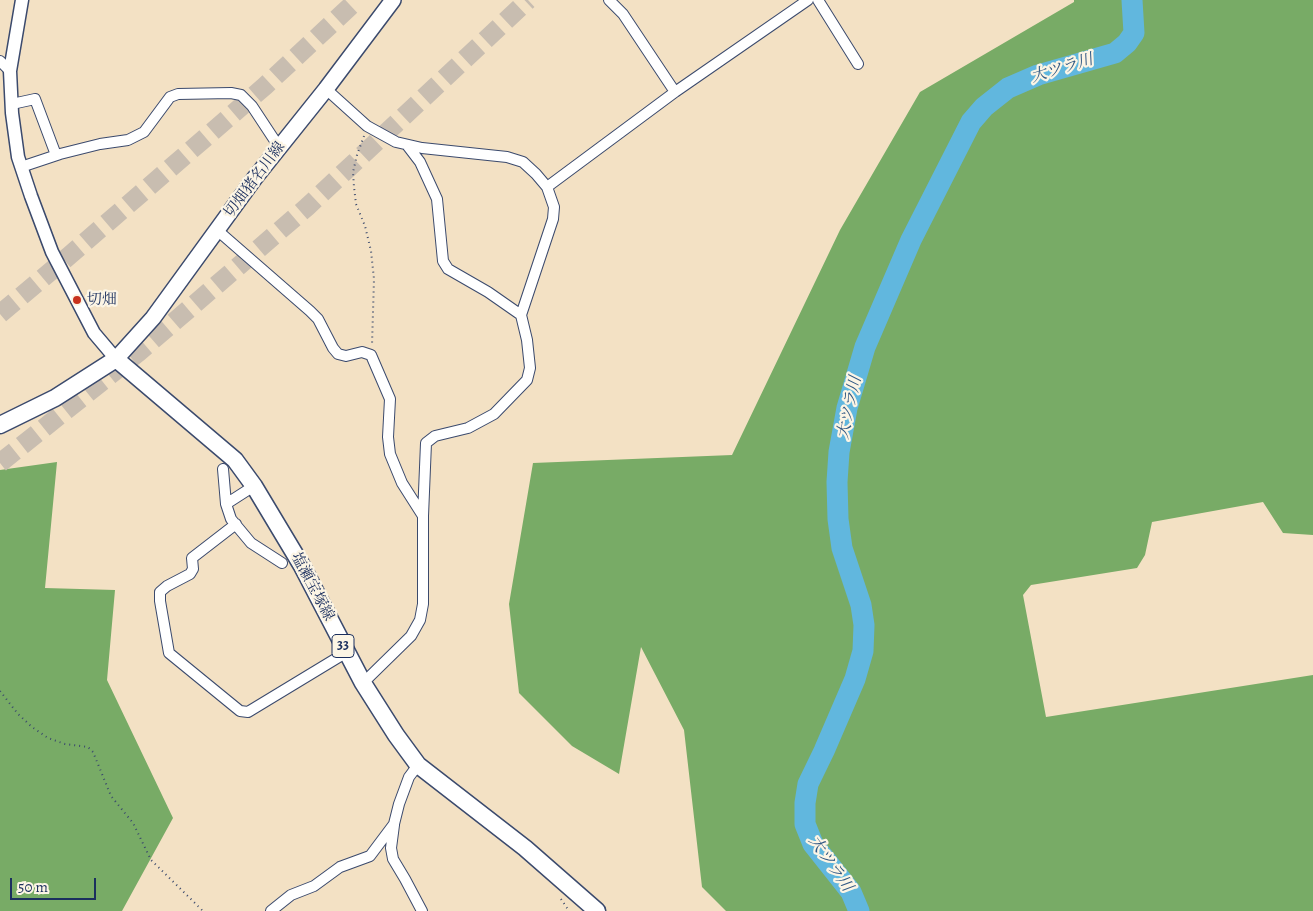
<!DOCTYPE html>
<html>
<head>
<meta charset="utf-8">
<style>
  body { margin:0 }
  #map { position:relative; width:1313px; height:911px; overflow:hidden; background:#f3e1c4; font-family:Alegreya,serif }
  canvas { display:block }
  .scale { position:absolute; left:10px; top:878px; width:86px; height:22px; box-sizing:border-box; border:2px solid #1b2f5e; border-top:0; padding-left:6px; font-size:15px; line-height:18px; white-space:nowrap; color:#1b2f5e; -webkit-text-stroke:4px #fcf5e5; paint-order:stroke }
</style>
</head>
<body>
<div id="map">
<canvas width="1313" height="911"></canvas>
<div class="scale">50 m</div>
</div>
<script>
const c = document.querySelector('canvas').getContext('2d');
c.lineJoin = 'round';
function fillPath(path, color) {
  c.fillStyle = color;
  c.fill(path, 'evenodd');
}
function shape(rows) {
  const path = new Path2D();
  for (const r of rows) {
    path.moveTo(r[0], r[1]);
    for (let i = 2; i < r.length; i += 2) path.lineTo(r[i], r[i + 1]);
  }
  return path;
}
function stroke(path, color, width, dash) {
  c.strokeStyle = color;
  c.lineWidth = width;
  c.lineCap = dash ? 'butt' : 'round';
  c.setLineDash(dash || []);
  c.stroke(path);
}
function drawText(font, color, halo, rows, align = 'center') {
  c.font = font + ' Alegreya,"Noto Serif JP",serif';
  c.lineWidth = 4.5;
  c.setLineDash([]);
  c.textBaseline = 'middle';
  c.strokeStyle = halo;
  c.fillStyle = color;
  for (const [text, x, y, turn = 0] of rows) {
    c.save();
    c.translate(x, y);
    c.rotate((+turn || 0) * Math.PI / 180);
    c.textAlign = isNaN(turn) ? turn : align;
    if (halo) c.strokeText(text, 0, 0);
    c.fillText(text, 0, 0);
    c.restore();
  }
}
const forest = shape([
  [1074,0,1313,0,1313,535,1283,533,1263,502,1152,522,1145,555,1137,568,1031,585,1023,595,1046,717,1313,675,1313,911,726,911,702,887,684,730,641,647,619,774,572,746,519,693,509,604,533,463,732,455,840,230,920,92,1074,2],
  [57,462,45,588,115,590,107,680,173,818,122,911,0,911,0,470]
]);
const river = shape([
  [859,911,851,892,813,844,805,824,805,803,808,784,824,751,855,679,863,651,864,625,861,605,842,548,838,519,837,482,839,452,847,408,865,347,911,240,971,122,984,107,1008,88,1038,75,1115,53,1127,43,1134,33,1132,0]
]);
const motorwayTunnel = shape([
  [0,314,70,255,265,86,357,0],
  [0,463,139,352,307,207,528,0]
]);
const path = shape([
  [364,136,357,155,353,172,354,187,356,204,365,226,371,251,374,279,372,345],
  [0,691,18,714,32,727,48,738,65,744,88,747,93,752,111,796,133,823,151,860,203,911],
  [561,899,569,911]
]);
const minor = shape([
  [609,0,623,14,675,92],
  [818,0,858,64],
  [0,61,10,71],
  [326,89,367,126,396,142,422,148,507,157,523,162,536,174,547,187,554,207,553,219,521,315,527,340,530,368,527,380,494,414,468,428,435,436,426,443,423,516,423,604,420,620,411,636,363,683],
  [12,104,35,99,56,155],
  [407,145,420,162,437,199,443,261,448,269,488,292,521,315],
  [21,167,60,154,100,144,128,140,144,132,170,97,178,94,231,93,241,95,252,106,279,147],
  [547,187,675,92,808,0],
  [217,230,310,311,318,319,333,348,338,354,346,356,362,352,371,355,390,399,388,437,390,454,402,483,423,516],
  [223,469,226,504,231,519,251,543,282,563],
  [226,504,254,486],
  [236,524,192,558,193,569,190,574,167,586,160,592,160,601,169,653,240,711,248,712,347,652],
  [394,825,391,848,393,859,405,879,422,911],
  [271,911,291,895,314,886,340,867,370,856,394,824,399,804,409,777,418,765]
]);
const tertiary = shape([
  [22,0,10,71,12,113,18,157,31,196,52,252,94,333,116,359]
]);
const secondary = shape([
  [116,359,153,318,254,179,326,89,393,0]
]);
const primary = shape([
  [0,425,55,398,116,359,235,460,254,486,302,566,363,683,396,735,418,765,525,848,597,911]
]);
const markers = [
  [77,300,5,"#c8321e"]
];
const shields = [
  [343,646,22]
];
const shieldNames = [
  ["33",343,646]
];
const streetNames = [
  ["切畑猪名川線",255,180,-53],
  ["塩瀬宝塚線",312,587,62]
];
const poiNames = [
  ["切畑",87,300]
];
const waterNames = [
  ["大ツラ川",1062,69,-17],
  ["大ツラ川",850,408,-78],
  ["大ツラ川",830,864,55]
];
fillPath(forest, '#78ab66');
stroke(river, '#61b7de', 21);
stroke(motorwayTunnel, '#c8bdb0', 19, [19, 9]);
stroke(minor, '#3b4a6d', 12);
stroke(tertiary, '#3b4a6d', 15);
stroke(secondary, '#3b4a6d', 18);
stroke(primary, '#3b4a6d', 19);
stroke(path, '#3b4a6d', 2, [1, 4]);
stroke(minor, '#fff', 10);
stroke(tertiary, '#fff', 12);
stroke(secondary, '#fff', 15);
stroke(primary, '#fff', 16);
for (const [x, y, r, color] of markers) {
  const dot = new Path2D();
  dot.arc(x, y, r, 0, 2 * Math.PI);
  c.fillStyle = color;
  c.fill(dot);
  stroke(dot, '#fcf5e5', 2);
}
for (const [x, y, w] of shields) {
  const box = new Path2D();
  box.roundRect(x - w / 2, y - 11.5, w, 23, 4);
  c.fillStyle = '#fcf5e5';
  c.fill(box);
  stroke(box, '#1b2f5e', 1);
}
drawText('bold 14px', '#1b2f5e', null, shieldNames);
drawText('15px', '#1b2f5e', '#fcf5e5', streetNames);
drawText('15px', '#1b2f5e', '#fcf5e5', poiNames, 'left');
drawText('italic 16px', '#305884', '#fcf5e5', waterNames);
</script>
</body>
</html>
